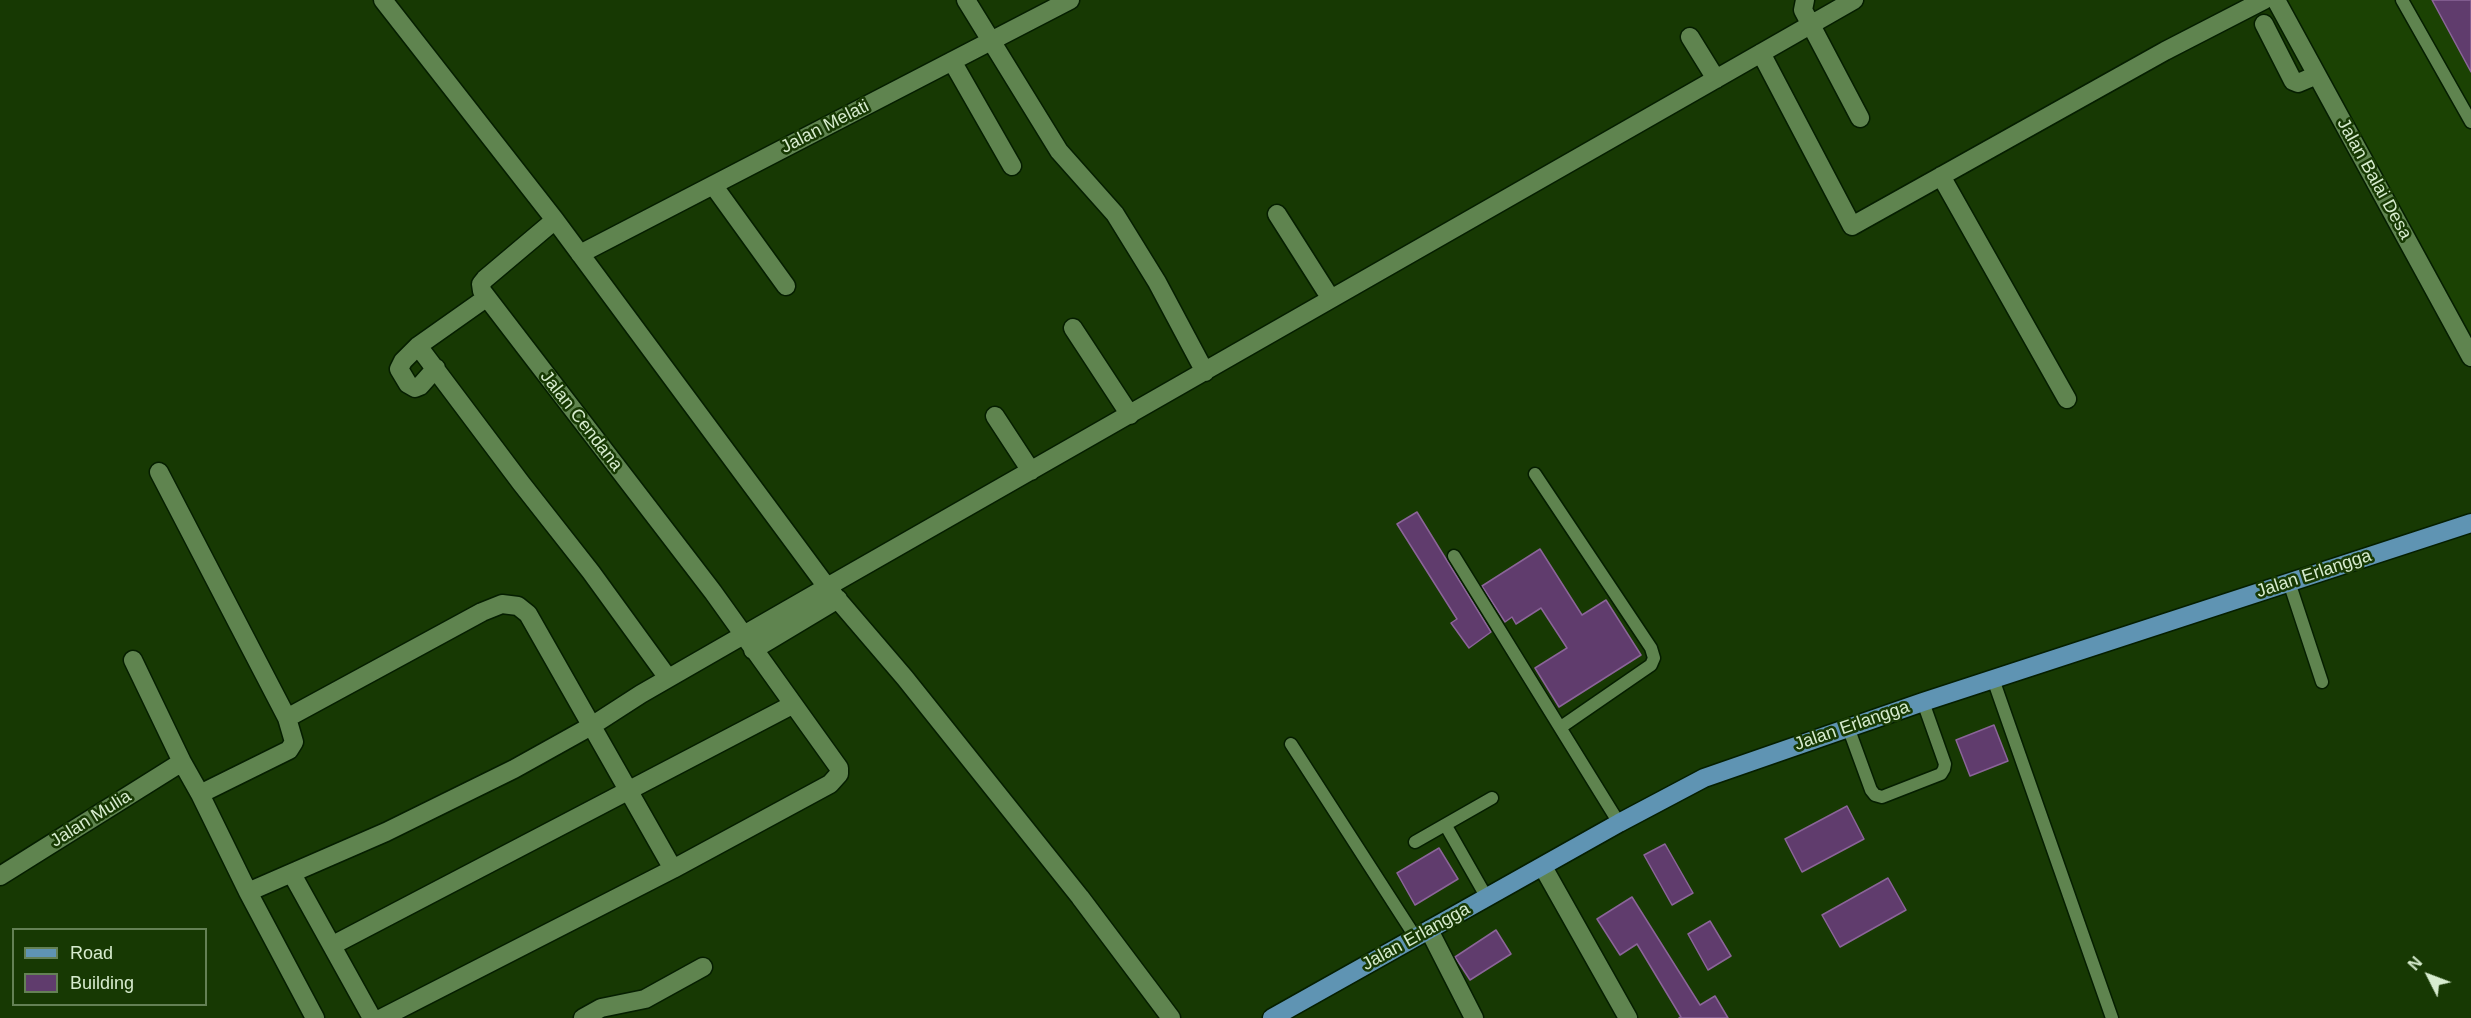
<!DOCTYPE html>
<html>
<head>
<meta charset="utf-8">
<style>
  body { margin:0 }
  #map { position:relative; width:2471px; height:1018px; overflow:hidden; background:#173903; font-family:Helvetica,sans-serif }
  canvas { display:block }
  .legend { position:absolute; left:12px; top:928px; width:195px; height:78px; box-sizing:border-box; background:#173903; border:2px solid #648155; margin:0; padding:8px 10px; list-style:none; font-size:18px; color:#d7eccf }
  .legend li { display:flex; align-items:center; gap:12px; height:30px }
  .legend b { width:30px; border:2px solid #648155 }
  .north { position:absolute; left:2399px; top:946px; width:60px; height:60px; -webkit-text-stroke:4px #173903; paint-order:stroke; rotate:312deg; font-size:16px; font-weight:700; line-height:24px; text-align:center; color:#d7eccf }
  .north::after { content:''; display:block; margin:auto; width:21px; height:27px; background:#d7eccf; clip-path:polygon(50% 0,100% 100%,50% 72%,0 100%) }
</style>
</head>
<body>
<div id="map">
<canvas width="2471" height="1018"></canvas>
<ul class="legend">
<li><b style="height:8px;background:#5f94b3"></b>Road</li>
<li><b style="height:16px;background:#603c6d"></b>Building</li>
</ul>
<div class="north">N</div>
</div>
<script>
const c = document.querySelector('canvas').getContext('2d');
c.lineJoin = 'round';
function fillPath(path, color) {
  c.fillStyle = color;
  c.fill(path, 'evenodd');
}
function shape(rows) {
  const path = new Path2D();
  for (const r of rows) {
    path.moveTo(r[0], r[1]);
    for (let i = 2; i < r.length; i += 2) path.lineTo(r[i], r[i + 1]);
  }
  return path;
}
function stroke(path, color, width, dash) {
  c.strokeStyle = color;
  c.lineWidth = width;
  c.lineCap = dash ? 'butt' : 'round';
  c.setLineDash(dash || []);
  c.stroke(path);
}
function drawText(font, color, halo, rows, align = 'center') {
  c.font = font + ' Helvetica,sans-serif';
  c.lineWidth = 5;
  c.setLineDash([]);
  c.textBaseline = 'middle';
  c.strokeStyle = halo;
  c.fillStyle = color;
  for (const [text, x, y, turn = 0] of rows) {
    c.save();
    c.translate(x, y);
    c.rotate((+turn || 0) * Math.PI / 180);
    c.textAlign = isNaN(turn) ? turn : align;
    if (halo) c.strokeText(text, 0, 0);
    c.fillText(text, 0, 0);
    c.restore();
  }
}
const built = shape([
  [2286,0,2471,0,2471,337]
]);
const building = shape([
  [2432,0,2471,0,2471,72,2432,0],
  [1417,512,1491,632,1469,648,1451,623,1457,619,1397,524,1417,512],
  [1540,549,1582,615,1606,600,1641,655,1559,707,1535,668,1567,648,1541,608,1516,624,1512,617,1505,622,1482,586,1540,549],
  [1994,725,2008,761,1970,776,1956,740,1994,725],
  [1847,806,1864,839,1802,872,1785,839,1847,806],
  [1665,844,1693,893,1672,905,1644,855,1665,844],
  [1439,848,1458,879,1415,905,1397,873,1439,848],
  [1888,878,1906,910,1840,947,1822,915,1888,878],
  [1632,897,1700,1005,1715,996,1728,1018,1679,1018,1681,1017,1637,944,1620,955,1597,919,1632,897],
  [1710,921,1731,956,1708,970,1688,934,1710,921],
  [1496,930,1511,954,1470,980,1455,957,1496,930]
]);
const lane = shape([
  [2402,0,2471,122],
  [1535,474,1651,648,1654,658,1651,665,1561,727],
  [1454,556,1619,823],
  [2289,582,2322,682],
  [1993,679,2112,1018],
  [1848,727,1871,790,1875,795,1882,797,1941,774,1944,769,1945,764,1923,702],
  [1291,744,1416,938],
  [1446,826,1487,898],
  [1415,842,1492,798]
]);
const street = shape([
  [383,0,555,220,827,587,905,678,1080,897,1171,1018],
  [966,0,1059,151,1115,214,1157,282,1205,372],
  [1805,0,1803,10,1860,118],
  [2276,0,2471,357],
  [2264,24,2293,81,2298,83,2317,75],
  [1690,37,1716,79],
  [1761,53,1852,226,2165,51,2264,0],
  [952,61,1012,166],
  [1941,176,2067,399],
  [713,185,786,286],
  [1277,214,1331,299],
  [580,254,1070,0],
  [1073,328,1130,415],
  [418,346,521,483,591,572,668,678],
  [436,368,420,386,415,388,408,384,399,369,403,361,418,346,486,298],
  [995,416,1031,471],
  [159,472,287,718],
  [753,650,838,599],
  [133,660,182,762,200,794,248,892,315,1018],
  [200,794,289,750,294,742,287,718,482,612,502,604,518,606,528,614,673,869],
  [1543,867,1628,1018],
  [292,874,372,1018],
  [0,876,182,762],
  [248,892,386,832,514,769,593,725,641,694,827,587,1854,0],
  [1429,930,1474,1018],
  [333,945,792,705],
  [382,1018,673,869,830,784,839,774,839,768,713,592,482,291,481,284,485,279,555,220],
  [583,1018,601,1008,645,999,703,967]
]);
const primary = shape([
  [1272,1018,1619,823,1704,778,1923,702,2471,523]
]);
const streetNames = [
  ["Jalan Melati",825,127,-27],
  ["Jalan Balai Desa",2374,179,61],
  ["Jalan Cendana",581,421,52],
  ["Jalan Erlangga",2314,574,-18],
  ["Jalan Erlangga",1852,726,-19],
  ["Jalan Mulia",91,819,-32],
  ["Jalan Erlangga",1416,937,-29]
];
fillPath(built, '#1b4203');
fillPath(building, '#603c6d');
stroke(building, '#8b6599', 1.5);
stroke(lane, '#051e00', 15);
stroke(street, '#051e00', 21);
stroke(primary, '#051e00', 21);
stroke(lane, '#5f844f', 12);
stroke(street, '#5f844f', 18);
stroke(primary, '#5f94b3', 18);
drawText('18px', '#d7eccf', '#173903', streetNames);
</script>
</body>
</html>
